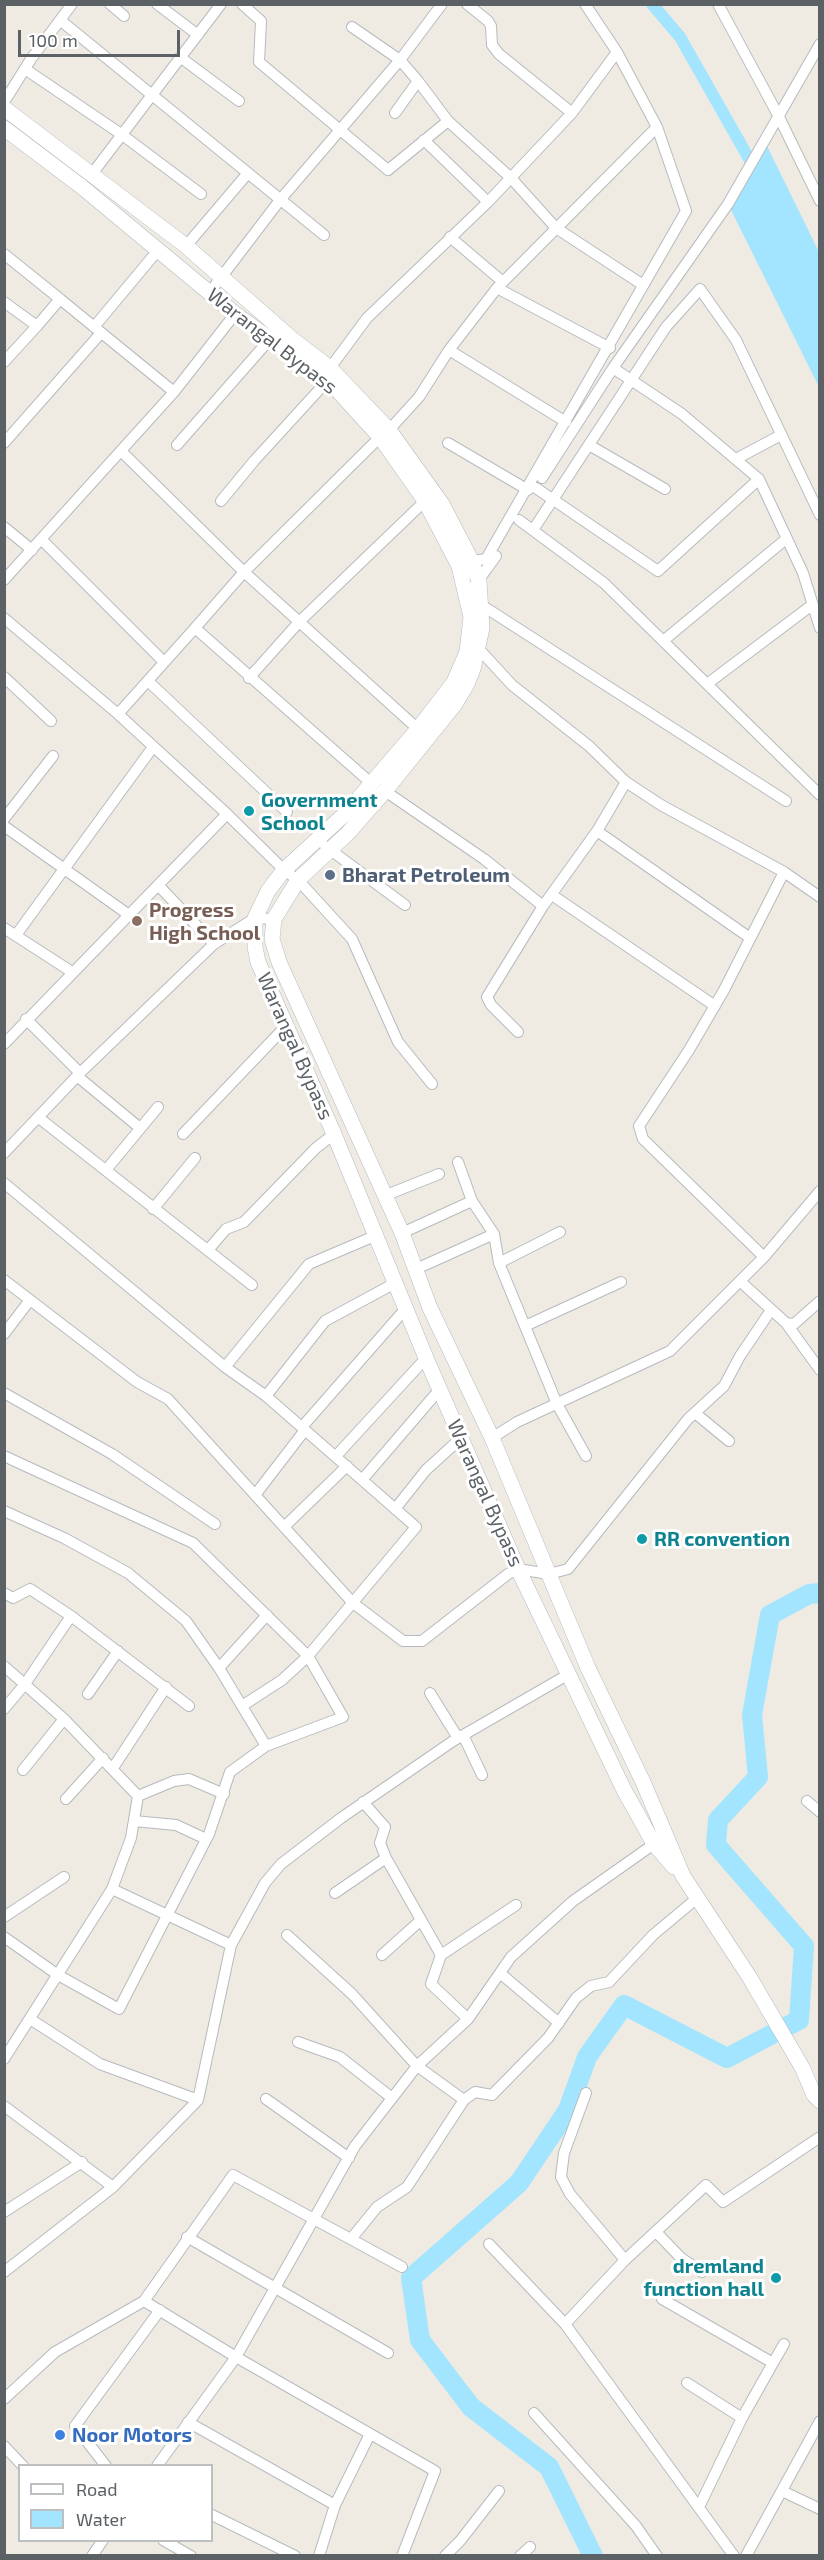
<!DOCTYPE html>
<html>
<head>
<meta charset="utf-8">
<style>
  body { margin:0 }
  #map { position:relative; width:824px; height:2560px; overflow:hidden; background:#efebe3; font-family:"Exo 2",sans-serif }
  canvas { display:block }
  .frame { position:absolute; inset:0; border:6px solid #5b6165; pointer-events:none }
  .legend { position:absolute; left:18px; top:2464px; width:195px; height:78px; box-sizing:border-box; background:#fff; border:2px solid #bdc0c1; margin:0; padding:8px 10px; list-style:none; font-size:18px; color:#5b6165 }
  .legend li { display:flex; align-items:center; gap:12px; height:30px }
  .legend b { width:30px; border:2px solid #bdc0c1 }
  .scale { position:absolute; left:18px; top:30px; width:162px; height:27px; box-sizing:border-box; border:3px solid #5b6165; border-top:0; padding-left:8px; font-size:18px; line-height:21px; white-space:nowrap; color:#5b6165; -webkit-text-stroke:4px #fff; paint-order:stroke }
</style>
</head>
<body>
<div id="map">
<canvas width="824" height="2560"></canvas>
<div class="frame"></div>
<ul class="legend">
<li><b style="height:8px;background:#fff"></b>Road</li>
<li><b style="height:16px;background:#a3e5ff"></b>Water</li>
</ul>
<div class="scale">100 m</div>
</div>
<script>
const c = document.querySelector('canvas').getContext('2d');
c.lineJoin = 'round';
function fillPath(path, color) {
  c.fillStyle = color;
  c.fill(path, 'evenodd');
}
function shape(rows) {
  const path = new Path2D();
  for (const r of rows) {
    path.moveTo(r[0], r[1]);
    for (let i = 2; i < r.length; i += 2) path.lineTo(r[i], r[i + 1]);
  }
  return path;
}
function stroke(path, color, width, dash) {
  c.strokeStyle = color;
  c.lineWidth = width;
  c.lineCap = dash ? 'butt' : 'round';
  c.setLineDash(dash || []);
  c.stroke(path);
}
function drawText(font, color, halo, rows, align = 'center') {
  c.font = font + ' "Exo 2",sans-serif';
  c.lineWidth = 6;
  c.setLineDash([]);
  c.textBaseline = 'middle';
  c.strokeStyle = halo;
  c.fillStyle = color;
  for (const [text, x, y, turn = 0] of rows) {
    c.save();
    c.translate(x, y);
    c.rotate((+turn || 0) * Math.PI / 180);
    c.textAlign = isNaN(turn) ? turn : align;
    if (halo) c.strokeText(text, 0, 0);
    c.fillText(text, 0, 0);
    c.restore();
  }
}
const water = shape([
  [766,144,819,252,819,387,728,204]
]);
const canal = shape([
  [652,4,680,37,756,171]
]);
const river = shape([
  [593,2556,549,2467,471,2407,420,2340,411,2278,519,2183,568,2110,587,2057,624,2005,727,2058,799,2020,804,1946,716,1845,718,1820,758,1777,752,1715,770,1615,809,1594,820,1593]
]);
const street = shape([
  [110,4,124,16],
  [157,4,198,35],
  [242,4,261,21,259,62,388,170,448,121],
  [467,4,488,21,491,26,492,45,499,54,572,113],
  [718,4,778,115,820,201],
  [60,20,324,235],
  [352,27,400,60,418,81,395,113],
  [180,57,239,101],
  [25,69,121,134,201,194],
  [418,81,448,121,511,178,556,228,643,285],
  [4,102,31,59,72,4],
  [424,140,488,202],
  [92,174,221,4],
  [450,237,503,282],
  [186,246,248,173],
  [4,254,60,299],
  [497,288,610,348],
  [210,292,280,200,400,60,442,4],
  [4,302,37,326,60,299,174,392,235,314],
  [94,327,159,249],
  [449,350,566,422],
  [4,362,37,326],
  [330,368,367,318,488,202,572,113,617,52],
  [613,368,682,414,759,479,803,573,820,628],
  [389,430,419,397,449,350,497,288,657,127],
  [4,443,101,333],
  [448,443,528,490],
  [177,445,271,338],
  [589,445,665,489],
  [121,451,244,572,418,729],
  [736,459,781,435],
  [542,478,613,368,728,204,820,44],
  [536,488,658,571,759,479],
  [221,501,254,461,328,380],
  [519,520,604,583,820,795],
  [4,527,32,550],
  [533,530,666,327,700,289,736,340,820,515],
  [42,540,164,662],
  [466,562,486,559,686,211,657,127,617,52,585,4],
  [4,580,174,392],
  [475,585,496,556],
  [483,606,786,801],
  [4,618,118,714,227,814,284,870,298,880,352,939,398,1042,432,1084],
  [195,628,244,572,380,437],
  [663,641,786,539],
  [478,648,512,685,589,746,626,782,661,805,784,872,820,897],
  [4,677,51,721],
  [249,678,299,622,425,501],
  [149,682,287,812],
  [707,684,812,605],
  [118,714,195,628,371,783],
  [385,791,484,859,543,906,597,831,626,782],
  [4,819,53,756],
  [4,826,129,915,227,814],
  [597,831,750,938],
  [325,846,405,905],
  [158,885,214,944],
  [552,895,715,1006],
  [4,928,72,972],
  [16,935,153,747],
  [26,1019,80,1073],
  [518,1032,491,1005,487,997,543,906],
  [4,1044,129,915],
  [77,1076,140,1128],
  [39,1118,252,1285],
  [183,1134,286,1026],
  [4,1153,80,1073,214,944,255,918,274,919],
  [458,1162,472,1201,494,1234,499,1263],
  [106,1170,158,1107],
  [4,1183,225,1367,266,1396,416,1527,308,1656,282,1680,242,1706],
  [384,1196,439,1174],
  [153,1209,195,1158],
  [560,1232,499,1263,557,1404,586,1456],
  [402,1233,472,1201],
  [208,1250,226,1229,244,1222,316,1148,334,1134],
  [764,1257,643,1139,639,1126,689,1050,724,990,784,872],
  [416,1269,494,1234],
  [4,1280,137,1382,168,1399,353,1603,403,1641,422,1641,508,1574,518,1569,549,1574,568,1569,688,1419,724,1386,740,1356,771,1310],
  [741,1282,786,1323,794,1324,820,1301],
  [786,1323,820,1370],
  [525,1326,621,1282],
  [4,1334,30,1300],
  [225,1367,309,1264,377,1235],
  [4,1393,112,1454,215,1524],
  [266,1396,325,1321,397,1282],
  [695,1413,729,1441],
  [302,1427,407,1307],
  [492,1438,517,1422,670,1351,764,1257,820,1191],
  [4,1456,193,1543,308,1656,343,1717,266,1746,230,1772,209,1834,119,2009,58,1975,4,1937],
  [336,1456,426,1358],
  [362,1480,440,1389],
  [255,1495,305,1430],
  [395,1509,426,1470,461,1438],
  [4,1511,64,1538,128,1573,186,1621,219,1668,266,1746],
  [284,1527,347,1466],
  [4,1593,13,1598,30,1589,71,1616,189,1706],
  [4,1666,64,1719,138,1796,131,1838,112,1889,4,2059],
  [219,1668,267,1615],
  [430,1693,458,1738],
  [88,1694,118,1651],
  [4,1709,25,1684,71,1616],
  [463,1735,482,1775],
  [113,1768,166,1687],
  [23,1770,64,1719],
  [138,1796,174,1781,189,1779,224,1794],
  [66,1799,103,1758],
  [807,1801,820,1812],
  [363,1802,385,1827,380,1843,386,1858],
  [134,1821,176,1825,206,1839],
  [112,1889,231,1945],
  [335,1893,386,1858,441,1955,431,1984,468,2019],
  [4,1917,64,1877],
  [287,1935,352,1994,417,2066,464,2100,407,2187,377,2207,351,2239],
  [382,1955,421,1920],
  [441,1955,516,1905],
  [500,1973,559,2023],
  [30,2019,100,2064,198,2100],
  [298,2042,340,2057,392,2098],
  [586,2093,564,2153,561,2177,570,2194,625,2260],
  [266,2099,349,2158],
  [464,2100,475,2092,492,2095,548,2038,576,1998,591,1986,609,1982,653,1935,696,1899],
  [4,2106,113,2187],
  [4,2212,82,2162],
  [656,2232,681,2258,702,2272],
  [187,2237,388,2353],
  [489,2244,565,2324],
  [4,2272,113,2187,198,2100,231,1945,265,1883,281,1864,341,1818,453,1741,569,1674],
  [662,2299,773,2363,742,2418,699,2507],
  [144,2301,236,2357,435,2471,402,2556],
  [773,2363,784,2344],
  [687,2383,742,2418],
  [4,2399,55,2352,144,2301,233,2175,402,2267],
  [534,2413,636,2526,657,2556],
  [188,2422,335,2505],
  [4,2446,23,2466],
  [106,2466,75,2426,160,2310],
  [157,2466,236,2357,355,2146,417,2066,468,2019,511,1957,573,1901,654,1844],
  [782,2491,820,2509],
  [212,2515,295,2556],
  [163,2540,191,2556],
  [92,2556,103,2540],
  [319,2556,335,2505,370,2434],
  [445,2556,460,2541,499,2491],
  [520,2556,530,2547],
  [734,2556,565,2324,625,2260,706,2185,723,2202,820,2137],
  [746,2556,820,2421]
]);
const secondary = shape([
  [4,108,186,246,292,339,330,368,389,430,442,504,471,560,479,581,482,628,473,669,467,684,455,704,385,791,348,833,298,880,274,919,272,939,279,962,402,1233,430,1308,492,1438,588,1668,643,1782,683,1876,750,1978,803,2069,814,2095,820,2101],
  [4,128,82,187,235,314,328,380,380,437,425,501,459,566,471,617,467,652,454,682,418,729,346,813,284,870,268,891,255,918,255,947,258,962,334,1134,426,1358,518,1569,624,1790,654,1844,674,1867]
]);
const markers = [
  [249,811,6,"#0f9aa8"],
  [330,875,6,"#5c6f8a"],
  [137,921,6,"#8d6e63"],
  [642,1539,6,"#0f9aa8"],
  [776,2278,6,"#0f9aa8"],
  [60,2435,6,"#3f7fe0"]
];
const streetNames = [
  ["Warangal Bypass",272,341,38],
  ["Warangal Bypass",295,1046,66],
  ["Warangal Bypass",485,1493,66]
];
const cultureNames = [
  ["Government",261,800],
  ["School",261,823],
  ["RR convention",654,1539],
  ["dremland",764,2266,"right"],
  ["function hall",764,2289,"right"]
];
const serviceNames = [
  ["Bharat Petroleum",342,875]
];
const educationNames = [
  ["Progress",149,910],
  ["High School",149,933]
];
const shopNames = [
  ["Noor Motors",72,2435]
];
fillPath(water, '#a3e5ff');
stroke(canal, '#a3e5ff', 12);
stroke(river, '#a3e5ff', 20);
stroke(street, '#b6babe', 12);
stroke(secondary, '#b4babf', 16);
stroke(street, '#fff', 10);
stroke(secondary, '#fff', 15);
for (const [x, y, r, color] of markers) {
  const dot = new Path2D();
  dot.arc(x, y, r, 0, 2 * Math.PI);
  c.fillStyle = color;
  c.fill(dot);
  stroke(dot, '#fff', 2);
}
drawText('20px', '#5b6165', '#fff', streetNames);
drawText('bold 20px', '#0d838f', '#fff', cultureNames, 'left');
drawText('bold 20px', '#4e5e75', '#fff', serviceNames, 'left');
drawText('bold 20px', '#785e54', '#fff', educationNames, 'left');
drawText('bold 20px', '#366cbe', '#fff', shopNames, 'left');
</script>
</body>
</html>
